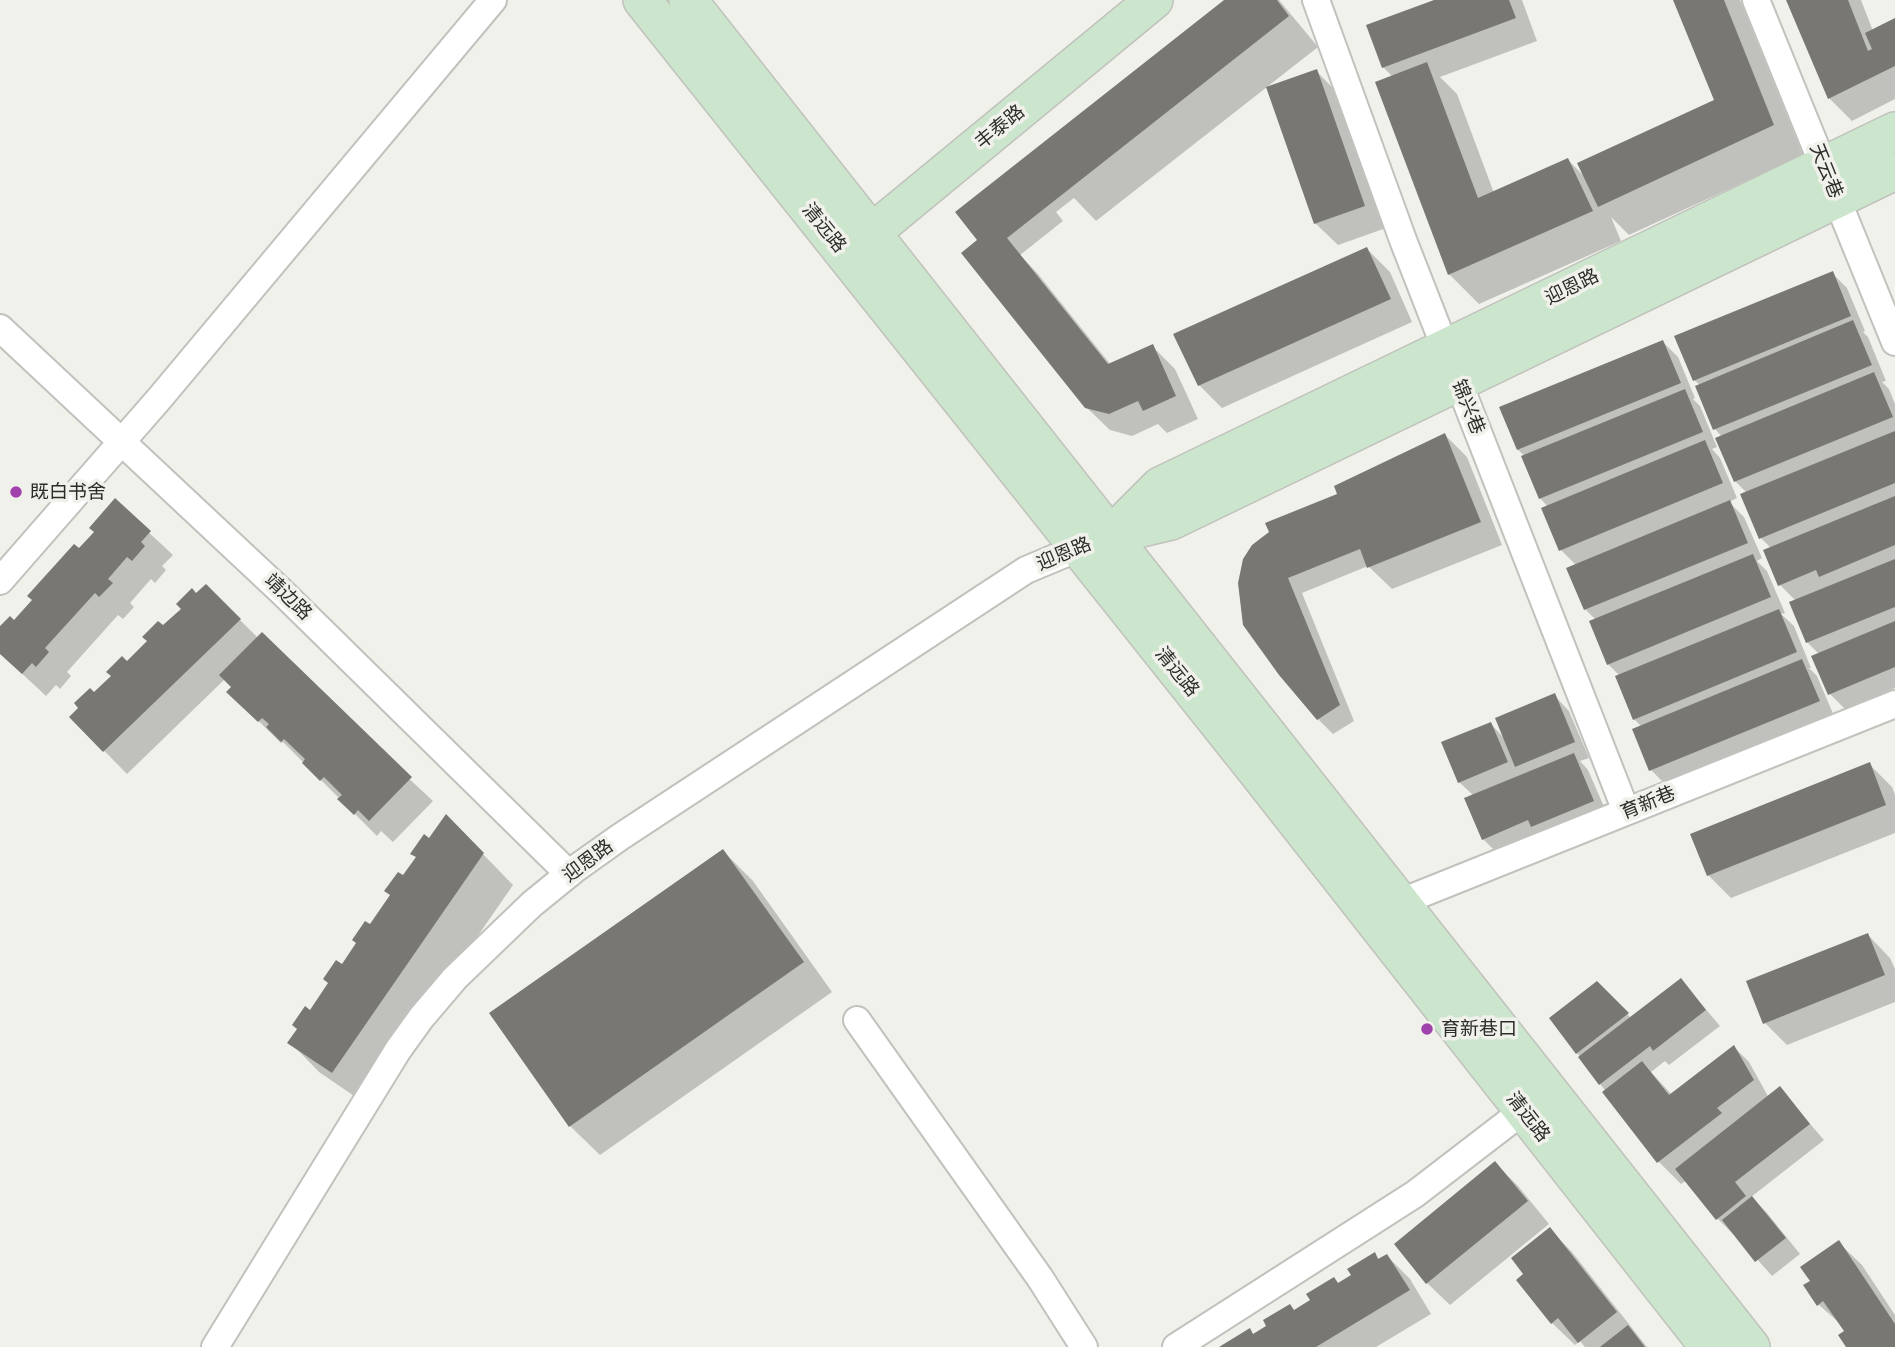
<!DOCTYPE html>
<html>
<head>
<meta charset="utf-8">
<style>
  body { margin:0 }
  canvas { display:block; background:#f0f1eb }
</style>
</head>
<body>
<canvas width="1895" height="1347"></canvas>
<script>
const c = document.querySelector('canvas').getContext('2d');
c.lineJoin = 'round';
function fillPath(path, color) {
  c.fillStyle = color;
  c.fill(path, 'evenodd');
}
function shape(rows) {
  const path = new Path2D();
  for (const r of rows) {
    path.moveTo(r[0], r[1]);
    for (let i = 2; i < r.length; i += 2) path.lineTo(r[i], r[i + 1]);
  }
  return path;
}
function stroke(path, color, width, dash) {
  c.strokeStyle = color;
  c.lineWidth = width;
  c.lineCap = dash ? 'butt' : 'round';
  c.setLineDash(dash || []);
  c.stroke(path);
}
function drawText(font, color, halo, rows, align = 'center') {
  c.font = font + ' "Public Sans","Noto Sans SC",sans-serif';
  c.lineWidth = 7;
  c.setLineDash([]);
  c.textBaseline = 'middle';
  c.strokeStyle = halo;
  c.fillStyle = color;
  for (const [text, x, y, turn = 0] of rows) {
    c.save();
    c.translate(x, y);
    c.rotate((+turn || 0) * Math.PI / 180);
    c.textAlign = isNaN(turn) ? turn : align;
    if (halo) c.strokeText(text, 0, 0);
    c.fillText(text, 0, 0);
    c.restore();
  }
}
const shadow = shape([
  [1227,0,1279,0,1318,47,1096,221,1074,198,1056,212,1063,221,1020,255,1038,274,1111,365,1152,346,1175,369,1198,419,1167,433,1158,424,1132,436,1110,430,1086,407,979,240],
  [1439,0,1522,0,1537,41,1440,77,1457,94,1494,193,1568,160,1586,178,1716,101,1675,0,1740,0,1803,155,1629,235,1611,217,1621,241,1479,304,1449,274,1393,77,1383,67],
  [1788,0,1861,0,1873,31,1895,20,1895,99,1852,121,1829,98],
  [1316,71,1339,94,1386,228,1338,245,1315,223],
  [1367,249,1390,272,1412,322,1222,408,1199,385],
  [1832,273,1847,288,1865,331,1863,332,1868,337,1886,381,1882,382,1889,389,1895,404,1895,688,1845,709,1830,694,1819,654,1807,642,1796,601,1780,585,1771,548,1761,538,1747,493,1735,481,1722,437,1715,429,1697,387,1700,385,1694,380],
  [1663,342,1678,357,1695,398,1693,399,1700,406,1717,447,1712,449,1720,458,1737,498,1729,502,1744,517,1762,558,1757,561,1767,571,1785,613,1781,614,1794,626,1811,668,1809,668,1817,676,1834,716,1666,785,1651,770,1634,730,1642,727,1634,719,1620,676,1608,664,1596,620,1585,609,1568,569,1576,565,1561,550,1548,507,1540,498,1525,456,1518,450,1501,408],
  [1445,435,1467,457,1502,545,1392,589,1368,566,1302,593,1354,721,1333,734,1318,719,1245,624,1337,496],
  [115,501,173,555,162,566,166,570,155,583,151,579,130,603,134,607,123,619,118,615,67,672,71,676,60,689,56,685,46,696,0,653,0,629,14,623,96,532],
  [206,586,258,638,433,801,393,842,381,831,377,836,283,742,281,743,229,692,233,687,225,679,127,774,71,717],
  [1554,695,1569,711,1589,758,1580,761,1588,770,1608,816,1498,854,1483,839,1474,796,1459,782,1491,724,1504,738],
  [1869,764,1892,787,1895,795,1895,833,1731,898,1708,875,1692,835],
  [430,840,475,846,513,885,363,1102,319,1072,290,1042],
  [723,851,753,881,832,992,600,1155,570,1126],
  [1868,935,1890,958,1895,969,1895,1002,1787,1045,1765,1023],
  [1681,980,1720,1026,1669,1065,1665,1061,1651,1072,1672,1095,1734,1047,1749,1062,1769,1098,1780,1089,1824,1140,1751,1197,1767,1213,1800,1254,1772,1276,1734,1233,1733,1234,1718,1219,1687,1180,1681,1184,1658,1161,1577,1053,1597,984,1631,1018],
  [1495,1163,1518,1186,1549,1224,1450,1305,1427,1283],
  [1549,1229,1572,1252,1647,1347,1585,1347,1580,1341,1575,1345,1552,1323,1526,1274],
  [1839,1243,1862,1265,1895,1315,1895,1347,1848,1347,1846,1332,1843,1326,1819,1305,1805,1285,1812,1281],
  [1374,1254,1380,1260,1387,1256,1410,1279,1431,1314,1376,1347,1224,1347,1255,1336,1339,1285,1354,1276]
]);
const building = shape([
  [1224,0,1277,0,1289,16,1007,238,1108,364,1153,344,1176,396,1143,411,1138,401,1109,414,1085,408,961,253,977,240,955,212],
  [1434,0,1509,0,1516,18,1382,68,1366,25],
  [1673,0,1724,0,1774,125,1598,207,1577,163,1714,100],
  [1786,0,1848,0,1868,51,1872,49,1865,33,1895,18,1895,66,1828,99],
  [1427,62,1478,198,1568,158,1593,211,1448,275,1375,82],
  [1317,69,1365,206,1314,224,1266,87],
  [1367,247,1391,299,1198,386,1173,334],
  [1833,271,1851,316,1693,381,1674,336],
  [1853,320,1872,365,1713,430,1695,386],
  [1663,340,1681,383,1517,450,1499,407],
  [1874,372,1893,417,1734,482,1715,438],
  [1685,389,1703,432,1539,499,1521,456],
  [1895,431,1895,483,1759,539,1740,494],
  [1445,433,1481,522,1367,568,1360,549,1288,578,1340,705,1317,720,1279,675,1243,625,1238,583,1243,559,1252,545,1269,532,1265,523,1337,494,1334,486],
  [1705,440,1723,483,1559,551,1541,508],
  [1895,496,1895,545,1819,577,1816,570,1778,586,1763,550],
  [115,498,151,531,141,542,145,546,132,561,127,557,108,579,113,583,99,597,95,593,45,648,49,652,36,667,32,663,22,674,0,654,0,626,10,616,14,620,32,600,27,596,74,544,79,548,94,532,89,528],
  [1730,500,1748,543,1584,610,1566,568],
  [1753,554,1771,597,1607,665,1589,621],
  [1895,559,1895,607,1806,643,1789,602],
  [206,584,241,619,103,752,69,717,78,708,74,703,90,688,94,692,111,676,106,672,122,656,127,661,147,641,142,637,158,621,163,625,181,609,176,604,192,588,196,593],
  [1779,609,1797,652,1633,720,1615,676],
  [1895,621,1895,667,1828,695,1811,656],
  [262,632,412,777,369,821,358,810,354,815,337,799,342,795,324,777,320,781,302,763,305,759,284,739,281,742,266,727,269,724,262,718,258,722,226,692,231,687,219,675],
  [1802,659,1820,701,1649,771,1632,729],
  [1555,693,1575,742,1515,767,1495,718],
  [1491,722,1508,762,1458,783,1441,742],
  [1574,753,1594,801,1531,827,1528,820,1482,840,1464,798],
  [1870,762,1886,805,1707,876,1690,834],
  [446,814,484,853,332,1073,287,1043,297,1029,292,1025,305,1006,310,1010,328,983,323,979,336,960,342,964,356,943,352,940,365,921,370,924,390,895,384,891,398,872,403,875,416,857,410,854,424,834,429,838],
  [723,849,804,962,569,1127,489,1013],
  [1868,933,1885,975,1763,1024,1746,981],
  [1681,978,1706,1010,1653,1051,1650,1046,1599,1085,1578,1057],
  [1597,981,1629,1013,1576,1054,1549,1018],
  [1734,1045,1754,1080,1717,1108,1722,1113,1657,1163,1602,1092,1642,1061,1669,1095],
  [1780,1086,1810,1124,1735,1182,1746,1196,1716,1220,1675,1169],
  [1495,1161,1528,1201,1426,1284,1394,1244],
  [1752,1196,1786,1238,1755,1262,1722,1220],
  [1550,1227,1617,1312,1578,1343,1558,1318,1551,1324,1516,1280,1523,1274,1511,1258],
  [1839,1240,1895,1324,1895,1347,1846,1347,1838,1335,1844,1331,1823,1301,1817,1306,1803,1285,1810,1281,1800,1267],
  [1375,1252,1378,1259,1387,1254,1410,1290,1316,1347,1219,1347,1250,1328,1253,1334,1266,1326,1263,1320,1290,1304,1294,1310,1310,1300,1306,1294,1334,1277,1338,1283,1351,1275,1347,1269],
  [1628,1325,1645,1347,1600,1347]
]);
const street = shape([
  [1316,0,1403,240,1626,811],
  [1756,0,1895,342],
  [0,328,282,592,569,874],
  [0,581,159,399,493,0],
  [1401,902,1895,704],
  [857,1020,1040,1278,1084,1347],
  [215,1347,398,1050,421,1018,455,978,532,904,575,869,620,837,1026,570,1093,542],
  [1176,1347,1415,1194,1523,1111]
]);
const secondary = shape([
  [642,0,1254,768,1709,1347],
  [688,0,1751,1347],
  [852,249,1154,0],
  [1111,535,1160,486,1895,131],
  [1112,535,1171,521,1895,171]
]);
const markers = [
  [16,492,7,"#a042ab"],
  [1427,1029,7,"#a042ab"]
];
const streetNames = [
  ["丰泰路",1000,127,-39],
  ["天云巷",1826,171,68],
  ["清远路",824,228,51],
  ["迎恩路",1572,287,-26],
  ["锦兴巷",1468,407,68],
  ["迎恩路",1064,554,-23],
  ["靖边路",288,597,44],
  ["清远路",1177,672,51],
  ["育新巷",1648,803,-22],
  ["迎恩路",588,861,-37],
  ["清远路",1528,1117,52]
];
const poiNames = [
  ["既白书舍",30,492],
  ["育新巷口",1441,1029]
];
fillPath(shadow, '#0003');
fillPath(building, '#797772');
stroke(street, '#c1c2bd', 30);
stroke(secondary, '#c1c2bd', 40);
stroke(street, '#fff', 26);
stroke(secondary, '#cce5cd', 37);
for (const [x, y, r, color] of markers) {
  const dot = new Path2D();
  dot.arc(x, y, r, 0, 2 * Math.PI);
  c.fillStyle = color;
  c.fill(dot);
  stroke(dot, '#f0f1eb', 2.5);
}
drawText('19px', '#2c2c2a', '#f0f1eb', streetNames);
drawText('19px', '#2c2c2a', '#f0f1eb', poiNames, 'left');
</script>
</body>
</html>
